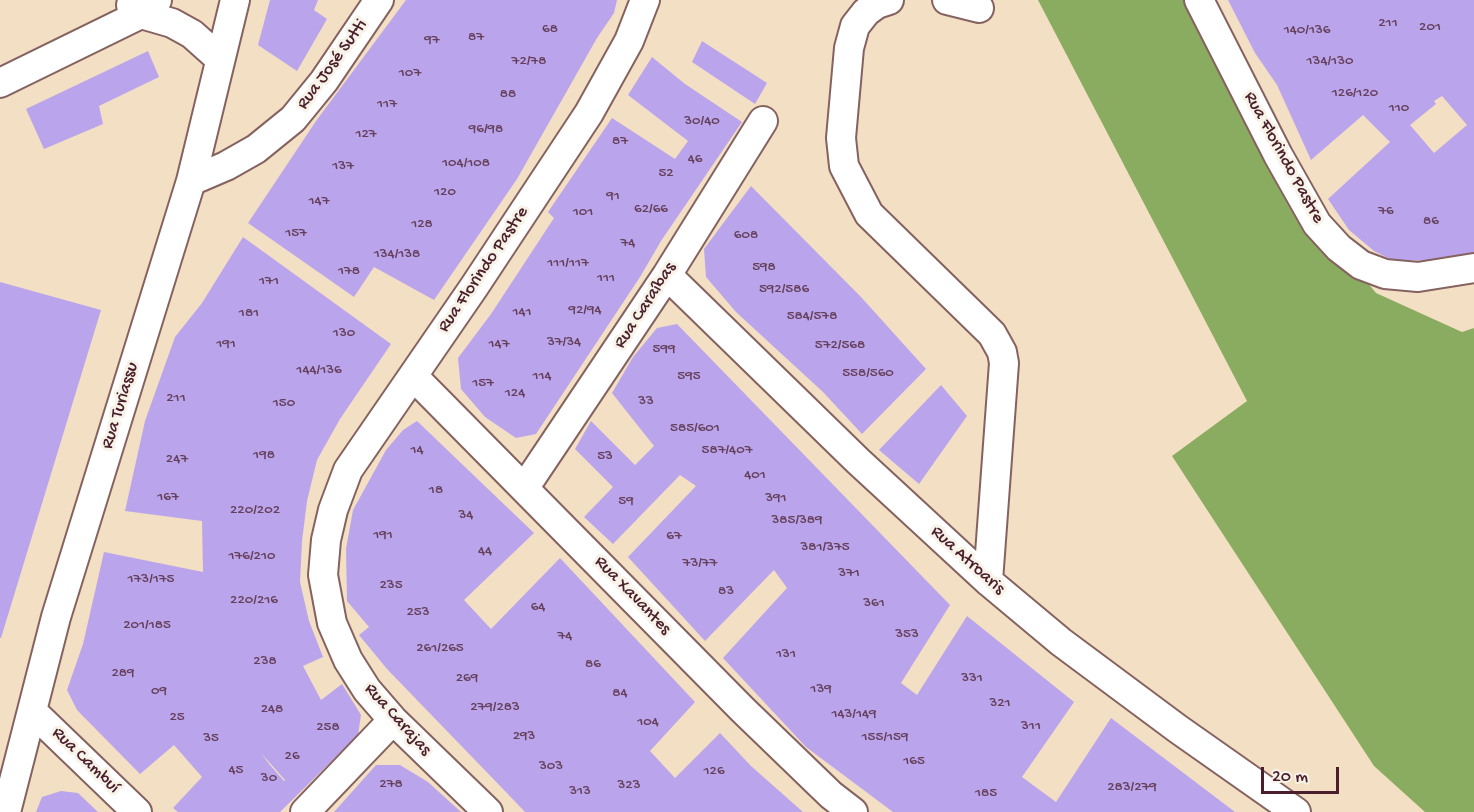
<!DOCTYPE html>
<html>
<head>
<meta charset="utf-8">
<style>
  body { margin:0 }
  #map { position:relative; width:1474px; height:812px; overflow:hidden; background:#f3dfc3; font-family:"Gochi Hand",sans-serif }
  canvas { display:block }
  .scale { position:absolute; left:1261px; top:767px; width:78px; height:27px; box-sizing:border-box; border:3px solid #4a1f2b; border-top:0; padding-left:8px; font-size:18px; line-height:21px; white-space:nowrap; color:#4a1f2b; -webkit-text-stroke:4px #f7f3e8; paint-order:stroke }
</style>
</head>
<body>
<div id="map">
<canvas width="1474" height="812"></canvas>
<div class="scale">20 m</div>
</div>
<script>
const c = document.querySelector('canvas').getContext('2d');
c.lineJoin = 'round';
function fillPath(path, color) {
  c.fillStyle = color;
  c.fill(path, 'evenodd');
}
function shape(rows) {
  const path = new Path2D();
  for (const r of rows) {
    path.moveTo(r[0], r[1]);
    for (let i = 2; i < r.length; i += 2) path.lineTo(r[i], r[i + 1]);
  }
  return path;
}
function stroke(path, color, width, dash) {
  c.strokeStyle = color;
  c.lineWidth = width;
  c.lineCap = dash ? 'butt' : 'round';
  c.setLineDash(dash || []);
  c.stroke(path);
}
function drawText(font, color, halo, rows, align = 'center') {
  c.font = font + ' "Gochi Hand",sans-serif';
  c.lineWidth = 6;
  c.setLineDash([]);
  c.textBaseline = 'middle';
  c.strokeStyle = halo;
  c.fillStyle = color;
  for (const [text, x, y, turn = 0] of rows) {
    c.save();
    c.translate(x, y);
    c.rotate((+turn || 0) * Math.PI / 180);
    c.textAlign = isNaN(turn) ? turn : align;
    if (halo) c.strokeText(text, 0, 0);
    c.fillText(text, 0, 0);
    c.restore();
  }
}
const forest = shape([
  [1038,0,1211,0,1339,248,1376,293,1462,332,1474,328,1474,812,1425,812,1374,766,1172,456,1247,401]
]);
const building = shape([
  [270,0,318,0,314,10,327,19,297,71,258,45],
  [406,0,617,0,614,13,597,38,517,179,434,300,374,267,354,297,248,223,316,121],
  [1228,0,1474,0,1474,253,1444,261,1392,260,1374,251,1349,230,1328,199,1390,142,1363,115,1311,160,1277,85,1255,53],
  [1442,96,1467,125,1434,153,1410,125,1436,104,1434,101],
  [702,41,767,83,755,104,692,62],
  [148,51,159,77,99,106,103,124,44,149,26,109],
  [652,57,685,84,742,122,661,241,640,277,536,434,516,438,485,417,461,389,458,358,491,314,554,218,548,212,612,118,675,159,688,141,628,95],
  [751,186,861,297,926,369,862,434,823,392,736,312,706,277,704,249],
  [243,237,391,344,340,419,317,460,307,501,302,541,300,582,309,621,323,657,303,666,321,700,342,684,361,715,358,735,280,812,178,812,173,808,202,777,174,745,140,774,77,710,67,690,83,644,104,552,203,572,202,521,125,511,145,421,175,337,202,303],
  [261,753,285,780,284,781,270,765],
  [0,282,101,310,1,638,0,638],
  [677,324,950,605,901,683,917,695,967,616,1074,702,1022,777,1056,802,1111,718,1235,812,893,812,806,747,723,658,787,588,774,570,705,641,628,557,696,486,680,475,613,544,584,517,613,487,575,449,591,421,635,465,654,446,612,393,633,357,657,328],
  [941,385,967,416,919,484,879,450],
  [417,421,534,533,464,600,491,629,560,558,695,702,650,751,675,778,720,733,751,766,803,812,525,812,503,789,387,669,359,635,369,627,347,601,346,549,353,510,386,450,403,430],
  [376,765,400,765,428,782,461,812,334,812],
  [61,791,78,793,98,812,36,812,42,797]
]);
const minor = shape([
  [889,0,877,4,866,12,855,26,849,48,841,138,844,166,869,214,992,334,1002,352,1004,363,988,581],
  [947,0,979,8],
  [1199,0,1278,155,1317,224,1339,248,1361,265,1385,274,1418,277,1474,268],
  [131,5,141,14,172,23,192,34,220,59],
  [0,83,141,14,157,0],
  [191,181,226,166,256,149,293,119,324,81,379,0],
  [667,275,858,461,988,581,1061,642,1178,729,1296,812],
  [413,376,743,710,831,795,853,812],
  [525,487,667,275,763,121],
  [32,711,137,812],
  [6,812,56,617,191,181,235,0],
  [305,812,393,720],
  [488,812,393,720,367,690,348,660,332,623,323,575,326,540,333,510,348,470,474,287,589,113,629,41,645,0]
]);
const numberNames = [
  ["211",1388,24],
  ["201",1430,28],
  ["68",550,30],
  ["140/136",1307,31],
  ["87",476,38],
  ["97",432,41],
  ["72/78",529,62],
  ["134/130",1330,62],
  ["107",410,74],
  ["126/120",1355,94],
  ["88",508,95],
  ["117",387,105],
  ["110",1399,109],
  ["30/40",702,122],
  ["96/98",486,130],
  ["127",366,135],
  ["87",620,142],
  ["46",695,160],
  ["104/108",466,164],
  ["137",343,167],
  ["52",666,174],
  ["120",445,193],
  ["91",613,197],
  ["147",319,202],
  ["62/66",651,210],
  ["76",1386,212],
  ["101",583,213],
  ["86",1431,222],
  ["128",422,225],
  ["157",296,234],
  ["608",746,236],
  ["74",628,244],
  ["134/138",397,255],
  ["111/117",568,264],
  ["598",764,268],
  ["178",349,272],
  ["111",606,279],
  ["171",269,282],
  ["592/586",784,290],
  ["92/94",585,311],
  ["141",522,313],
  ["181",249,314],
  ["584/578",812,317],
  ["130",344,334],
  ["37/34",564,343],
  ["191",226,345],
  ["147",499,345],
  ["572/568",840,346],
  ["599",664,350],
  ["144/136",319,371],
  ["558/560",868,374],
  ["114",542,377],
  ["595",689,377],
  ["157",483,384],
  ["124",515,394],
  ["211",176,399],
  ["33",646,402],
  ["150",284,404],
  ["585/601",695,429],
  ["14",417,451],
  ["587/407",727,451],
  ["198",264,456],
  ["53",605,457],
  ["247",177,460],
  ["401",755,476],
  ["18",436,491],
  ["167",168,498],
  ["391",776,499],
  ["59",626,502],
  ["220/202",255,511],
  ["34",466,516],
  ["385/389",797,521],
  ["191",383,536],
  ["67",674,537],
  ["381/375",825,548],
  ["44",485,552],
  ["176/210",252,557],
  ["73/77",700,564],
  ["371",849,574],
  ["173/175",151,580],
  ["235",391,586],
  ["83",726,592],
  ["220/216",254,601],
  ["361",874,604],
  ["64",538,608],
  ["253",418,613],
  ["201/185",147,626],
  ["353",907,635],
  ["74",565,637],
  ["261/265",440,649],
  ["131",786,655],
  ["238",265,662],
  ["86",593,665],
  ["289",123,674],
  ["269",467,679],
  ["331",972,679],
  ["139",821,690],
  ["09",159,692],
  ["84",620,694],
  ["321",1000,704],
  ["279/283",495,708],
  ["248",272,710],
  ["143/149",854,715],
  ["25",177,718],
  ["104",648,723],
  ["311",1031,727],
  ["258",328,728],
  ["293",524,737],
  ["155/159",885,738],
  ["35",211,739],
  ["26",292,757],
  ["165",914,762],
  ["303",551,767],
  ["45",236,771],
  ["126",714,772],
  ["30",269,779],
  ["278",391,785],
  ["323",629,786],
  ["283/279",1132,788],
  ["313",580,792],
  ["185",986,794]
];
const streetNames = [
  ["Rua José Sutti",333,65,-54],
  ["Rua Florindo Pastre",1283,158,61],
  ["Rua Florindo Pastre",484,270,-56],
  ["Rua Caraíbas",646,306,-57],
  ["Rua Turiassu",121,406,-73],
  ["Rua Atroaris",967,561,42],
  ["Rua Xavantes",632,596,46],
  ["Rua Carajas",397,720,48],
  ["Rua Cambuí",85,761,44]
];
fillPath(forest, '#8aac60');
fillPath(building, '#baa5ec');
stroke(minor, '#856260', 32);
stroke(minor, '#fff', 28);
drawText('15px', '#66405b', null, numberNames);
drawText('18px', '#4a1f2b', '#f7f3e8', streetNames);
</script>
</body>
</html>
